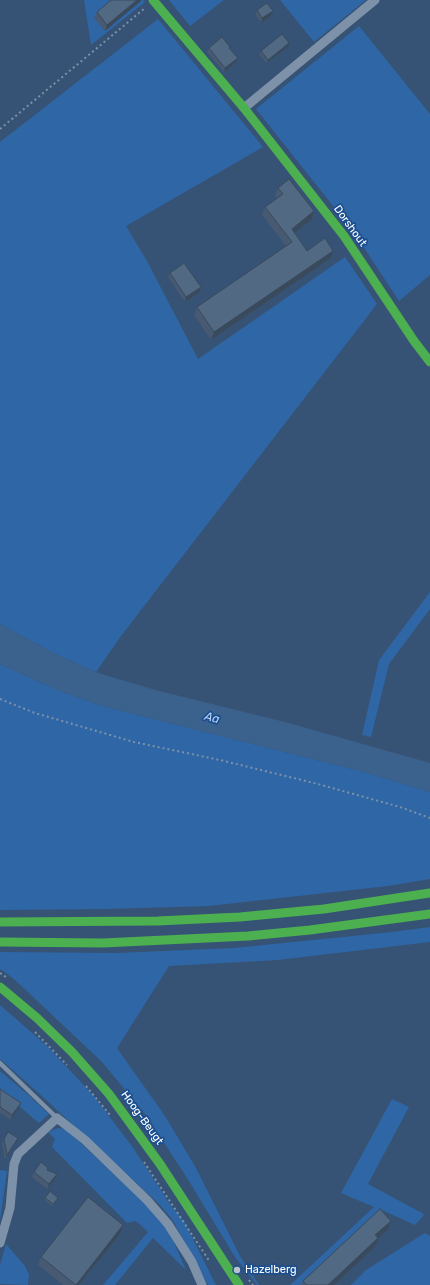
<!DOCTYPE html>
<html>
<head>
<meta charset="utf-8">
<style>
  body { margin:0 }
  canvas { display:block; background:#365274 }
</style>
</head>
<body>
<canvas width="430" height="1285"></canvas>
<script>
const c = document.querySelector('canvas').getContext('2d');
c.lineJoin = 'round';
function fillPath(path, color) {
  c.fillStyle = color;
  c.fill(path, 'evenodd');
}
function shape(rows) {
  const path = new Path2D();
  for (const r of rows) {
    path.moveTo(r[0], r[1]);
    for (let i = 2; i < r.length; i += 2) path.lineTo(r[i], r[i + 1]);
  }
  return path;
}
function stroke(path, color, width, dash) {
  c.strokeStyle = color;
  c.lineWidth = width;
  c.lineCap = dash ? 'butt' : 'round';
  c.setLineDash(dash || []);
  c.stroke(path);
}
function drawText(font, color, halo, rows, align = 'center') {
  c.font = font + ' Rubik,sans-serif';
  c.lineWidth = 3.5;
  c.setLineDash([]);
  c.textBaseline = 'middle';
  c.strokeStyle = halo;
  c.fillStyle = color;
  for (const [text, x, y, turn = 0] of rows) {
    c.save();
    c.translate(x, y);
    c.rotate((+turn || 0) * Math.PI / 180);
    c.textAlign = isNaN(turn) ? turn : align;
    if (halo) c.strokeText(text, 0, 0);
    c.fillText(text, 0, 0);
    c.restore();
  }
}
const green = shape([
  [84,0,143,0,145,2,91,45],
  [169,0,224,0,190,26],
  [280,0,366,0,314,42],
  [158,19,263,147,126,226,147,261,198,359,345,257,377,304,121,636,96,672,53,653,0,624,0,142],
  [359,26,430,114,430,275,399,301,353,231,256,109],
  [430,592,430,609,389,664,371,737,362,735,379,660],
  [0,664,60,691,102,706,364,772,430,792,430,879,388,886,209,906,108,909,0,910],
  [430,927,430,942,278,960,169,966,117,1048,165,1116,196,1168,240,1256,259,1285,257,1285,235,1257,187,1178,146,1115,102,1062,14,979,0,969,0,952,117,953,234,948,392,932],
  [0,1005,47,1046,93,1095,134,1149,172,1207,184,1221,216,1285,208,1285,172,1219,159,1204,33,1088,0,1059],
  [0,1071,25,1092,49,1114,39,1123,0,1090],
  [392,1099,409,1107,368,1184,424,1214,423,1216,415,1225,382,1210,305,1285,290,1285,374,1207,341,1193],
  [58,1128,66,1129,151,1209,163,1223,172,1238,186,1270,153,1238,115,1285,103,1285,148,1232,136,1221,127,1223,52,1147,55,1139,48,1132],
  [0,1170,7,1171,0,1221],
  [425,1233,430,1236,430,1285,351,1285,366,1270],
  [6,1244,25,1266,29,1275,28,1285,0,1284,0,1265]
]);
const water = shape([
  [0,624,53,653,98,673,159,691,285,722,430,763,430,792,364,772,102,706,60,691,0,664]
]);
const path = shape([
  [0,129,145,8],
  [0,699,35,713,134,742,220,760,318,784,400,807,430,818],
  [0,973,6,977],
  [35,1032,67,1065],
  [86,1086,110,1115],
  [137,1112,156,1139],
  [144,1162,210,1262],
  [249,1280,253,1285]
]);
const lane = shape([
  [0,1063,57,1118]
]);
const street = shape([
  [244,108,375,0],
  [0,1243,10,1208,14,1164,18,1154,57,1118,85,1140,148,1201,168,1224,192,1262,202,1285]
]);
const fast = shape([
  [153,0,244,108,344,236,414,341,430,362],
  [0,922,158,921,240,917,324,909,430,893],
  [0,942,103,943,248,936,310,930,430,914],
  [0,987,37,1018,72,1052,109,1094,160,1164,239,1285]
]);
const wall = shape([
  [141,1,105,31,94,18,97,12],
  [257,10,273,11,271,16,261,23,255,14],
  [288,47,266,63,259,54,261,51],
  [209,48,230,49,236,62,224,72,207,52],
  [278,188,312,219,295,232,307,251,333,251,331,258,211,340,194,315,197,307,286,246,262,215,265,207,277,198,275,196],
  [170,273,201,287,200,292,185,302,168,277],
  [0,1089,19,1107,11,1120,0,1113],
  [4,1139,16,1142,5,1159,2,1143],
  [48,1170,55,1179,47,1189,32,1177,34,1172],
  [45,1198,58,1198,57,1200,52,1206,44,1200],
  [391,1221,388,1229,378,1239,375,1247,334,1285,301,1285,303,1281],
  [123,1225,120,1234,79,1285,63,1285,38,1265,41,1257]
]);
const shadedWall = shape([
  [137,0,141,0,141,1,105,31,107,25],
  [273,11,271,16,261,23,262,18],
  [289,43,288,47,266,63,268,60],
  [238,58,236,62,224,72,225,68],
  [314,211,312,219,289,237,292,229],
  [333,251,331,258,211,340,214,332],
  [201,287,200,292,185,302,186,297],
  [21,1103,19,1107,11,1120,12,1115],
  [18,1138,16,1142,5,1159,7,1155],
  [57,1174,55,1179,47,1189,49,1184],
  [391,1221,388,1229,378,1239,375,1247,334,1285,328,1285,375,1235],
  [123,1225,120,1234,79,1285,76,1285]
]);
const building = shape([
  [111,0,137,0,107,25,97,12,111,0],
  [267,3,273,11,262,18,257,10,267,3],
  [282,34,289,43,268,60,261,51,282,34],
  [222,37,230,47,229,48,238,58,225,68,209,48,222,37],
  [289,179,314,211,292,229,307,251,325,238,333,251,214,332,197,307,292,242,265,207,283,194,278,188,289,179],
  [184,263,201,287,186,297,170,273,184,263],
  [0,1089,21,1103,12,1115,0,1107,0,1089],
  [8,1132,18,1138,7,1155,4,1139,8,1132],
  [41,1162,48,1168,47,1170,57,1174,49,1184,34,1172,41,1162],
  [50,1191,58,1198,53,1204,45,1198,50,1191],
  [88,1197,123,1225,76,1285,41,1257,88,1197],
  [380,1209,391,1221,375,1235,378,1238,328,1285,307,1285,303,1281,380,1209]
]);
const markers = [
  [237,1270,4,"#b9c2ce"]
];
const streetNames = [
  ["Dorshout",350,226,54],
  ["Hoog-Beugt",142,1118,54]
];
const poiNames = [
  ["Hazelberg",245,1270]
];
const waterNames = [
  ["Aa",212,718,15]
];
fillPath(green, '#2f66a5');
fillPath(water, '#3b618d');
stroke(path, '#7d92a8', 2, [2, 3]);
stroke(lane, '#7d92a8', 4.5);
stroke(street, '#7d92a8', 9);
stroke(fast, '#4caf50', 9);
fillPath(wall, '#475a72');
fillPath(shadedWall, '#394a5c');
fillPath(building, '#526984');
stroke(building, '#394a5c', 1);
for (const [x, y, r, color] of markers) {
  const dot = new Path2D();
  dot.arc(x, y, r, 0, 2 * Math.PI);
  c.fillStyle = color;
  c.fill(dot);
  stroke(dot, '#1b4f8f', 1.5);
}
drawText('11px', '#fff', '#1b4f8f', streetNames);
drawText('11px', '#fff', '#1b4f8f', poiNames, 'left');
drawText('italic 12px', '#b5d3f5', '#1b4f8f', waterNames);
</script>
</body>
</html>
